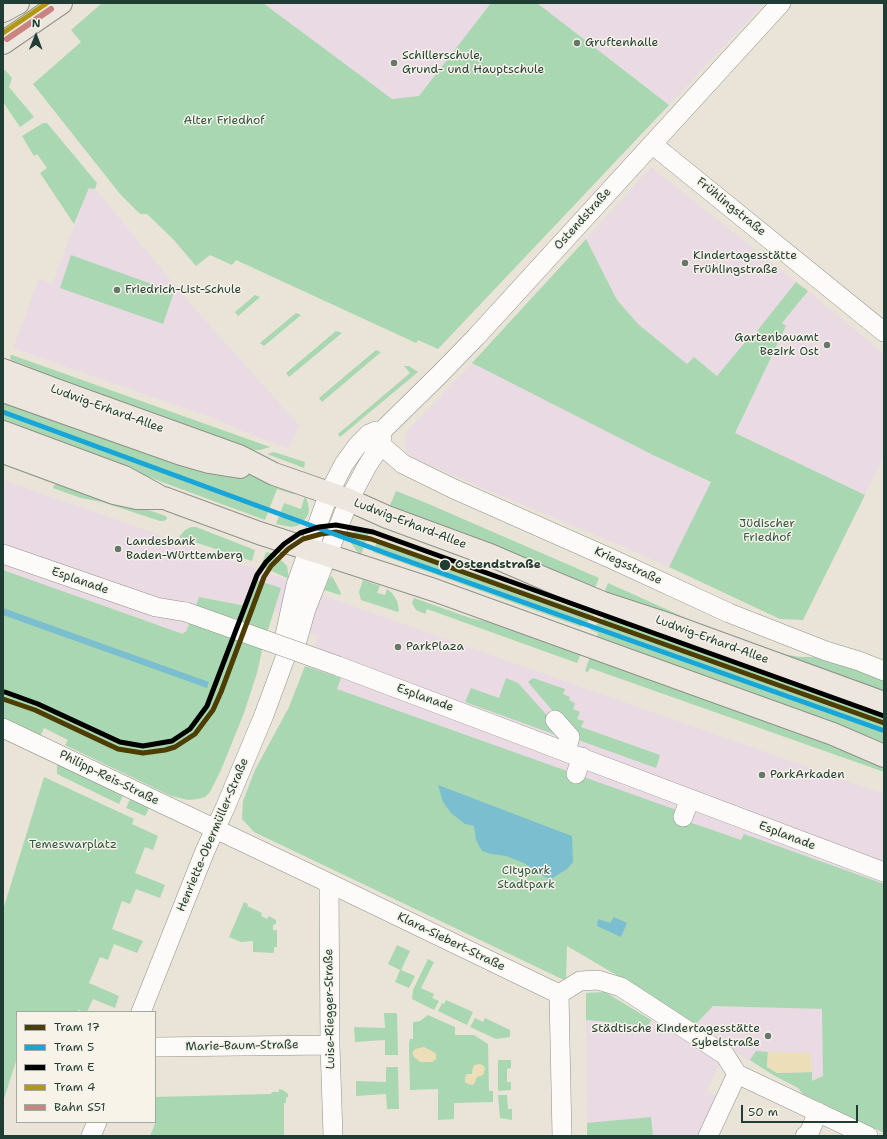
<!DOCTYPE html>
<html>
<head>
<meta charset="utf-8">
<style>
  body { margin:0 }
  #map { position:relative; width:887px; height:1139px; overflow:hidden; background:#e9e4d7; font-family:"Shantell Sans",sans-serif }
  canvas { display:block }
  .frame { position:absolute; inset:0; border:4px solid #1f3d34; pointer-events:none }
  .legend { position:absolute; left:16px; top:1011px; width:140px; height:112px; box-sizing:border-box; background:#f7f3e8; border:1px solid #a1aaa0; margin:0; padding:5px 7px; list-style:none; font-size:12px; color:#1f3d34 }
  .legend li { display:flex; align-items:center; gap:8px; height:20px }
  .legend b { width:20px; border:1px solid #a1aaa0 }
  .north { position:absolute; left:16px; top:16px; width:40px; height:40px; -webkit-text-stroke:3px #f7f3e8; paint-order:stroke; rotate:1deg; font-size:11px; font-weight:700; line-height:16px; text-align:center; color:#1f3d34 }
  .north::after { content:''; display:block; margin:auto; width:14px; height:18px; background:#1f3d34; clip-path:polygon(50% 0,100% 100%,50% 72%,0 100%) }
  .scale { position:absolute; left:741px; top:1105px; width:117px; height:18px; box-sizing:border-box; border:2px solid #1f3d34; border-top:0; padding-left:5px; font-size:12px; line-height:14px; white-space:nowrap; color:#1f3d34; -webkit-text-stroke:3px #f7f3e8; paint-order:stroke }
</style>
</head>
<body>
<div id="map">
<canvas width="887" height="1139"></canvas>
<div class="frame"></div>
<ul class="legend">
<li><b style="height:5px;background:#4d3d00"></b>Tram 17</li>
<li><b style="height:5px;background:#18a6d9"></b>Tram 5</li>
<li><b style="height:5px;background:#000"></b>Tram E</li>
<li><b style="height:5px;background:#b19915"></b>Tram 4</li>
<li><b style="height:5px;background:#c98481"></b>Bahn S51</li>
</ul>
<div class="north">N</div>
<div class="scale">50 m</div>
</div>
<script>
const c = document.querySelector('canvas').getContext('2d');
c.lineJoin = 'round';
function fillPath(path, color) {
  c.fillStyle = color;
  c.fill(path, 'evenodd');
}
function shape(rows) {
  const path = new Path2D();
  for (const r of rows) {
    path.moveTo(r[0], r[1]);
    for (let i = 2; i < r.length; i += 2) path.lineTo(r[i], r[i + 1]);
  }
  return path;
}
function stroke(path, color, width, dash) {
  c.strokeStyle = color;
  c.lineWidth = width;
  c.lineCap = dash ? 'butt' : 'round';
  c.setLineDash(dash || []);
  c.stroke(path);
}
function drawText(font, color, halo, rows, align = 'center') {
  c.font = font + ' "Shantell Sans",sans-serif';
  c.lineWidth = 3;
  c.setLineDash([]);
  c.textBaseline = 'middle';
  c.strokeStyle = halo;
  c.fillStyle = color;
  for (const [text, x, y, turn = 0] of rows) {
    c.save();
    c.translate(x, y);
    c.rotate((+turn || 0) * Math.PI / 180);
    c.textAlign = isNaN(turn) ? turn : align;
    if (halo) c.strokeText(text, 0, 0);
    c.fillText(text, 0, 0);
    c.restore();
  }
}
const built = shape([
  [263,3,491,3,419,96,392,99],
  [537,3,764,3,669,105],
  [651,167,796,282,753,336,751,335,718,376,694,357,688,365,638,324,617,300,586,239],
  [89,188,95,189,192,306,299,425,289,448,260,438,213,418,13,348,39,279,52,284],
  [808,291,884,354,884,456,865,495,734,433,786,326,782,323],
  [472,363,653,455,711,483,669,567,636,552,447,473,416,459,407,453,405,442,408,430],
  [3,480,293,582,285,613,199,597,186,633,183,634,3,570],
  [321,595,884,794,884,935,397,746,307,667,318,636,306,631],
  [605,992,720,1063,706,1091,721,1099,703,1136,587,1136,586,993],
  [713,1006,822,1009,823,1076,812,1081,773,1075,734,1051,695,1025]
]);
const green = shape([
  [102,3,263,3,392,99,419,96,491,3,537,3,669,105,438,349,418,340,416,343,236,260,232,265,210,255,196,266,173,239,147,214,140,214,120,194,33,84,81,42,71,30],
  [5,70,12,78,9,87,34,117,20,127,3,102,3,71],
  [43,123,47,123,97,183,95,189,89,188,74,224,40,173,47,168,37,154,34,156,22,136],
  [586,239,617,300,638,324,687,364,694,357,717,376,751,335,753,336,796,282,808,291,782,323,786,326,735,433,865,495,803,620,780,619,669,567,711,482,653,455,472,363],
  [71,255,174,292,163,324,60,288],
  [255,295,260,297,238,316,235,312],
  [296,313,301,315,264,346,260,343],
  [336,331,342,333,289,377,286,373],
  [376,350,381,352,322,402,319,398],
  [12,355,270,447,260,450,253,450,58,380,27,366,11,360,10,356],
  [404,366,409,366,418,372,340,437,338,434,410,373],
  [3,399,214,468,253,475,295,493,293,494,277,489,265,520,162,482,3,421],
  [274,452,305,462,304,468,267,454],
  [57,484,77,486,166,516,167,519,164,521,160,521,102,502,81,498,53,488,54,485],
  [396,491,424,502,599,578,594,590,388,510],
  [305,496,307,500,309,510,308,515,302,523,297,526,291,527,276,524,284,503,301,509],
  [191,527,196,527,255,550,252,561,179,537,185,530],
  [357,529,370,529,361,555,356,550,351,543,351,535],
  [378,539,387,542,594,615,581,627,373,552],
  [266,552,272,553,283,562,287,566,289,579,263,567,262,564],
  [3,570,183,634,184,632,186,632,199,597,246,606,256,580,281,588,263,646,257,673,244,713,221,770,210,792,205,797,198,799,188,800,171,796,65,745,68,740,44,728,40,737,3,720],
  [332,576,341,593,340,595,324,590,329,579],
  [363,580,380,586,377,593,385,595,387,589,392,593,397,601,399,610,398,612,361,600,359,592],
  [608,583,717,632,777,653,800,657,821,657,884,676,884,694,604,593],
  [414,598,470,618,508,626,582,651,577,663,427,609,425,614,416,610,412,603],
  [607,611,884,710,884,744,596,640,598,633,590,630,604,618],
  [591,654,831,742,884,765,884,772,590,668,588,672,585,671],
  [305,666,341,678,337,689,682,812,689,822,741,840,744,834,884,884,884,1133,803,1094,798,1088,773,1075,750,1060,756,1051,768,1052,767,1067,777,1073,812,1072,812,1081,823,1076,822,1009,713,1006,695,1025,637,987,567,946,566,981,254,832,242,819,243,801,255,770,289,707],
  [506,678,518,683,560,730,559,736,465,702,471,688,499,698],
  [533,678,565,689,563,694,570,697,569,700,575,703,573,709,580,712,577,719,584,721,581,727,660,755,656,768,581,741,563,723,528,682],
  [57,762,124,793,119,804,57,774],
  [44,777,134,819,132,824,158,836,153,850,145,847,135,873,165,885,160,898,136,889,130,904,122,901,112,929,143,941,137,953,114,944,108,960,100,957,89,983,119,996,115,1008,93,999,87,1012,78,1010,78,1012,17,1012,17,1058,3,1102,3,910],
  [131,797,150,806,145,816,126,808],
  [244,902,248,904,247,906,262,913,261,916,267,919,269,916,276,920,276,924,273,925,273,930,277,930,277,947,274,947,274,953,253,952,253,941,241,942,229,937],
  [397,945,410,951,401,970,415,976,409,988,395,982,400,970,388,964],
  [428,959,434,962,421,988,434,994,432,998,439,1001,434,1010,412,999,413,990],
  [605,992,651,1020,648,1026,586,1020,586,993],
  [446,1000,473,1012,467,1025,438,1011,442,1003,444,1004],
  [384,1013,397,1013,398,1055,385,1055,385,1040,355,1042,354,1027,385,1028],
  [428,1015,455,1027,455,1035,474,1035,488,1044,489,1091,493,1091,493,1102,454,1103,454,1119,438,1120,438,1089,410,1090,409,1043,410,1039,413,1039,413,1022,420,1021],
  [475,1018,483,1022,485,1018,510,1030,510,1037,496,1039,470,1027],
  [498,1060,511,1060,511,1068,507,1069,507,1082,511,1082,511,1090,498,1091],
  [386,1067,398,1067,399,1109,387,1109,386,1094,356,1096,356,1081,386,1082],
  [279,1089,283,1090,288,1094,288,1097,286,1098,286,1103,284,1103,284,1136,150,1136,156,1121,155,1097,271,1094,272,1092,279,1092],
  [498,1095,507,1095,508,1109,512,1109,512,1120,500,1118],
  [651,1117,653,1136,587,1136,587,1123]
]);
const sand = shape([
  [424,1047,432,1051,436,1054,436,1059,432,1062,420,1062,414,1057,412,1053,415,1049],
  [768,1052,811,1053,812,1072,777,1073,767,1067],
  [479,1064,483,1065,485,1068,483,1075,477,1077,475,1082,473,1085,468,1084,465,1082,465,1077,467,1074,472,1074,472,1071,474,1065]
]);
const water = shape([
  [3,608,209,682,207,688,3,615],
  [438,785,572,836,573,862,567,869,551,879,545,877,524,863,506,856,491,854,482,851,476,840,474,826,465,824,451,813,443,802],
  [614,917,627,923,621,937,597,926,598,919,610,923]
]);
const minor = shape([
  [652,144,884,332],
  [381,445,403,464,454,489,612,559,729,613,826,651,859,661,884,671],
  [3,554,156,607,186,612],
  [285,658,285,635,296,585,329,493,344,464,357,446,369,434,376,431,382,431,440,374,476,337,781,3],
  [338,666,884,872],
  [555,720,570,737,566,751],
  [3,728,329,883,559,994],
  [576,774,582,757],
  [683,817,690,799],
  [329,883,330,1045,333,1136],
  [559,994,580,981,598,980,621,987,725,1055,737,1074,868,1136],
  [559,994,562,1136],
  [141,1012,205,851,225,808,264,715,285,658,297,641,306,609,349,500,367,466,381,445,382,431],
  [155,1047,330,1045],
  [91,1136,97,1122],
  [708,1136,737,1074],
  [805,1136,809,1133,818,1112]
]);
const major = shape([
  [3,11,18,3],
  [3,43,61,3],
  [3,370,56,390,239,456,274,474,349,500,387,517,490,555,548,580,603,603,670,625,884,703],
  [3,391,181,454,209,462,240,467],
  [3,432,124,477,157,495],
  [3,452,114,493,137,498,164,498,259,533,434,590,833,734,884,756]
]);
const minorBridge = shape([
  [186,612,338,666]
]);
const rail1 = shape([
  [7,39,51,9]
]);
const tram1 = shape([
  [3,699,35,710,118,749,143,753,165,750,175,747,195,734,213,710,221,692,264,577,271,566,288,549,303,539,321,534,336,532,371,539,884,723]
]);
const tram2 = shape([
  [3,412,391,555,882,730]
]);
const tram3 = shape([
  [5,692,38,704,120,742,143,746,172,741,190,729,207,706,257,575,266,562,284,544,300,533,319,527,336,525,373,532,884,716]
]);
const tram4 = shape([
  [3,33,47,3]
]);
const markers = [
  [577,43,4,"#66776d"],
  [394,63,4,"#66776d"],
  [685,263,4,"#66776d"],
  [117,290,4,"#66776d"],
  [827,345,4,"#66776d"],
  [118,549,4,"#66776d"],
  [445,565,6,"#1f3d34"],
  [398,647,4,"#66776d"],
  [762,775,4,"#66776d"],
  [768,1036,4,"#66776d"]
];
const poiNames = [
  ["Gruftenhalle",585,43],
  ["Schillerschule,",402,56],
  ["Grund- und Hauptschule",402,70],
  ["Kindertagesstätte",693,256],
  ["Frühlingstraße",693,270],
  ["Friedrich-List-Schule",125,290],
  ["Gartenbauamt",819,338,"right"],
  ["Bezirk Ost",819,352,"right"],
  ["Landesbank",126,542],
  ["Baden-Württemberg",126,556],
  ["ParkPlaza",406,647],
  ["ParkArkaden",770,775],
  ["Städtische Kindertagesstätte",760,1029,"right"],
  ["Sybelstraße",760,1043,"right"]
];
const parkNames = [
  ["Alter Friedhof",224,121],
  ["Jüdischer",767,524],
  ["Friedhof",767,538],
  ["Temeswarplatz",73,845],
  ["Citypark",526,871],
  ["Stadtpark",526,885]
];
const streetNames = [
  ["Frühlingstraße",731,207,39],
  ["Ostendstraße",583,219,-48],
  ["Ludwig-Erhard-Allee",107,409,20],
  ["Ludwig-Erhard-Allee",410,524,21],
  ["Kriegsstraße",628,566,25],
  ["Esplanade",80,581,19],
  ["Ludwig-Erhard-Allee",712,640,20],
  ["Esplanade",425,698,20],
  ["Philipp-Reis-Straße",109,778,26],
  ["Henriette-Obermüller-Straße",213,835,-67],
  ["Esplanade",787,836,21],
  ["Klara-Siebert-Straße",451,942,26],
  ["Luise-Riegger-Straße",330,1009,-91],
  ["Marie-Baum-Straße",242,1046,-1]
];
const stopNames = [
  ["Ostendstraße",455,565]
];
fillPath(built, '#e9dae4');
fillPath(green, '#a9d7b1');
fillPath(sand, '#ecdeb8');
fillPath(water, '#7bbecf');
stroke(minor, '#8f9289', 20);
stroke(major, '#8f9289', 24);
stroke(minor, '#fcfbf9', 19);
stroke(major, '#ede6de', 22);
stroke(minorBridge, '#8f9289', 20, []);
stroke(minorBridge, '#fcfbf9', 19);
stroke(rail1, '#c98481', 6);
stroke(tram1, '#4d3d00', 5);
stroke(tram2, '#18a6d9', 5);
stroke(tram3, '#000', 5);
stroke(tram4, '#b19915', 5);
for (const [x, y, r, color] of markers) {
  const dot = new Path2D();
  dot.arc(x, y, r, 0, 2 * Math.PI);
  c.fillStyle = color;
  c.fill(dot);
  stroke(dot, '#f7f3e8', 1.5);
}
drawText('12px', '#1f3d34', '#f7f3e8', poiNames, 'left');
drawText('12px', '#305a47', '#f7f3e8', parkNames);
drawText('12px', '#1f3d34', '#f7f3e8', streetNames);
drawText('bold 12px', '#1f3d34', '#f7f3e8', stopNames, 'left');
</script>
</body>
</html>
